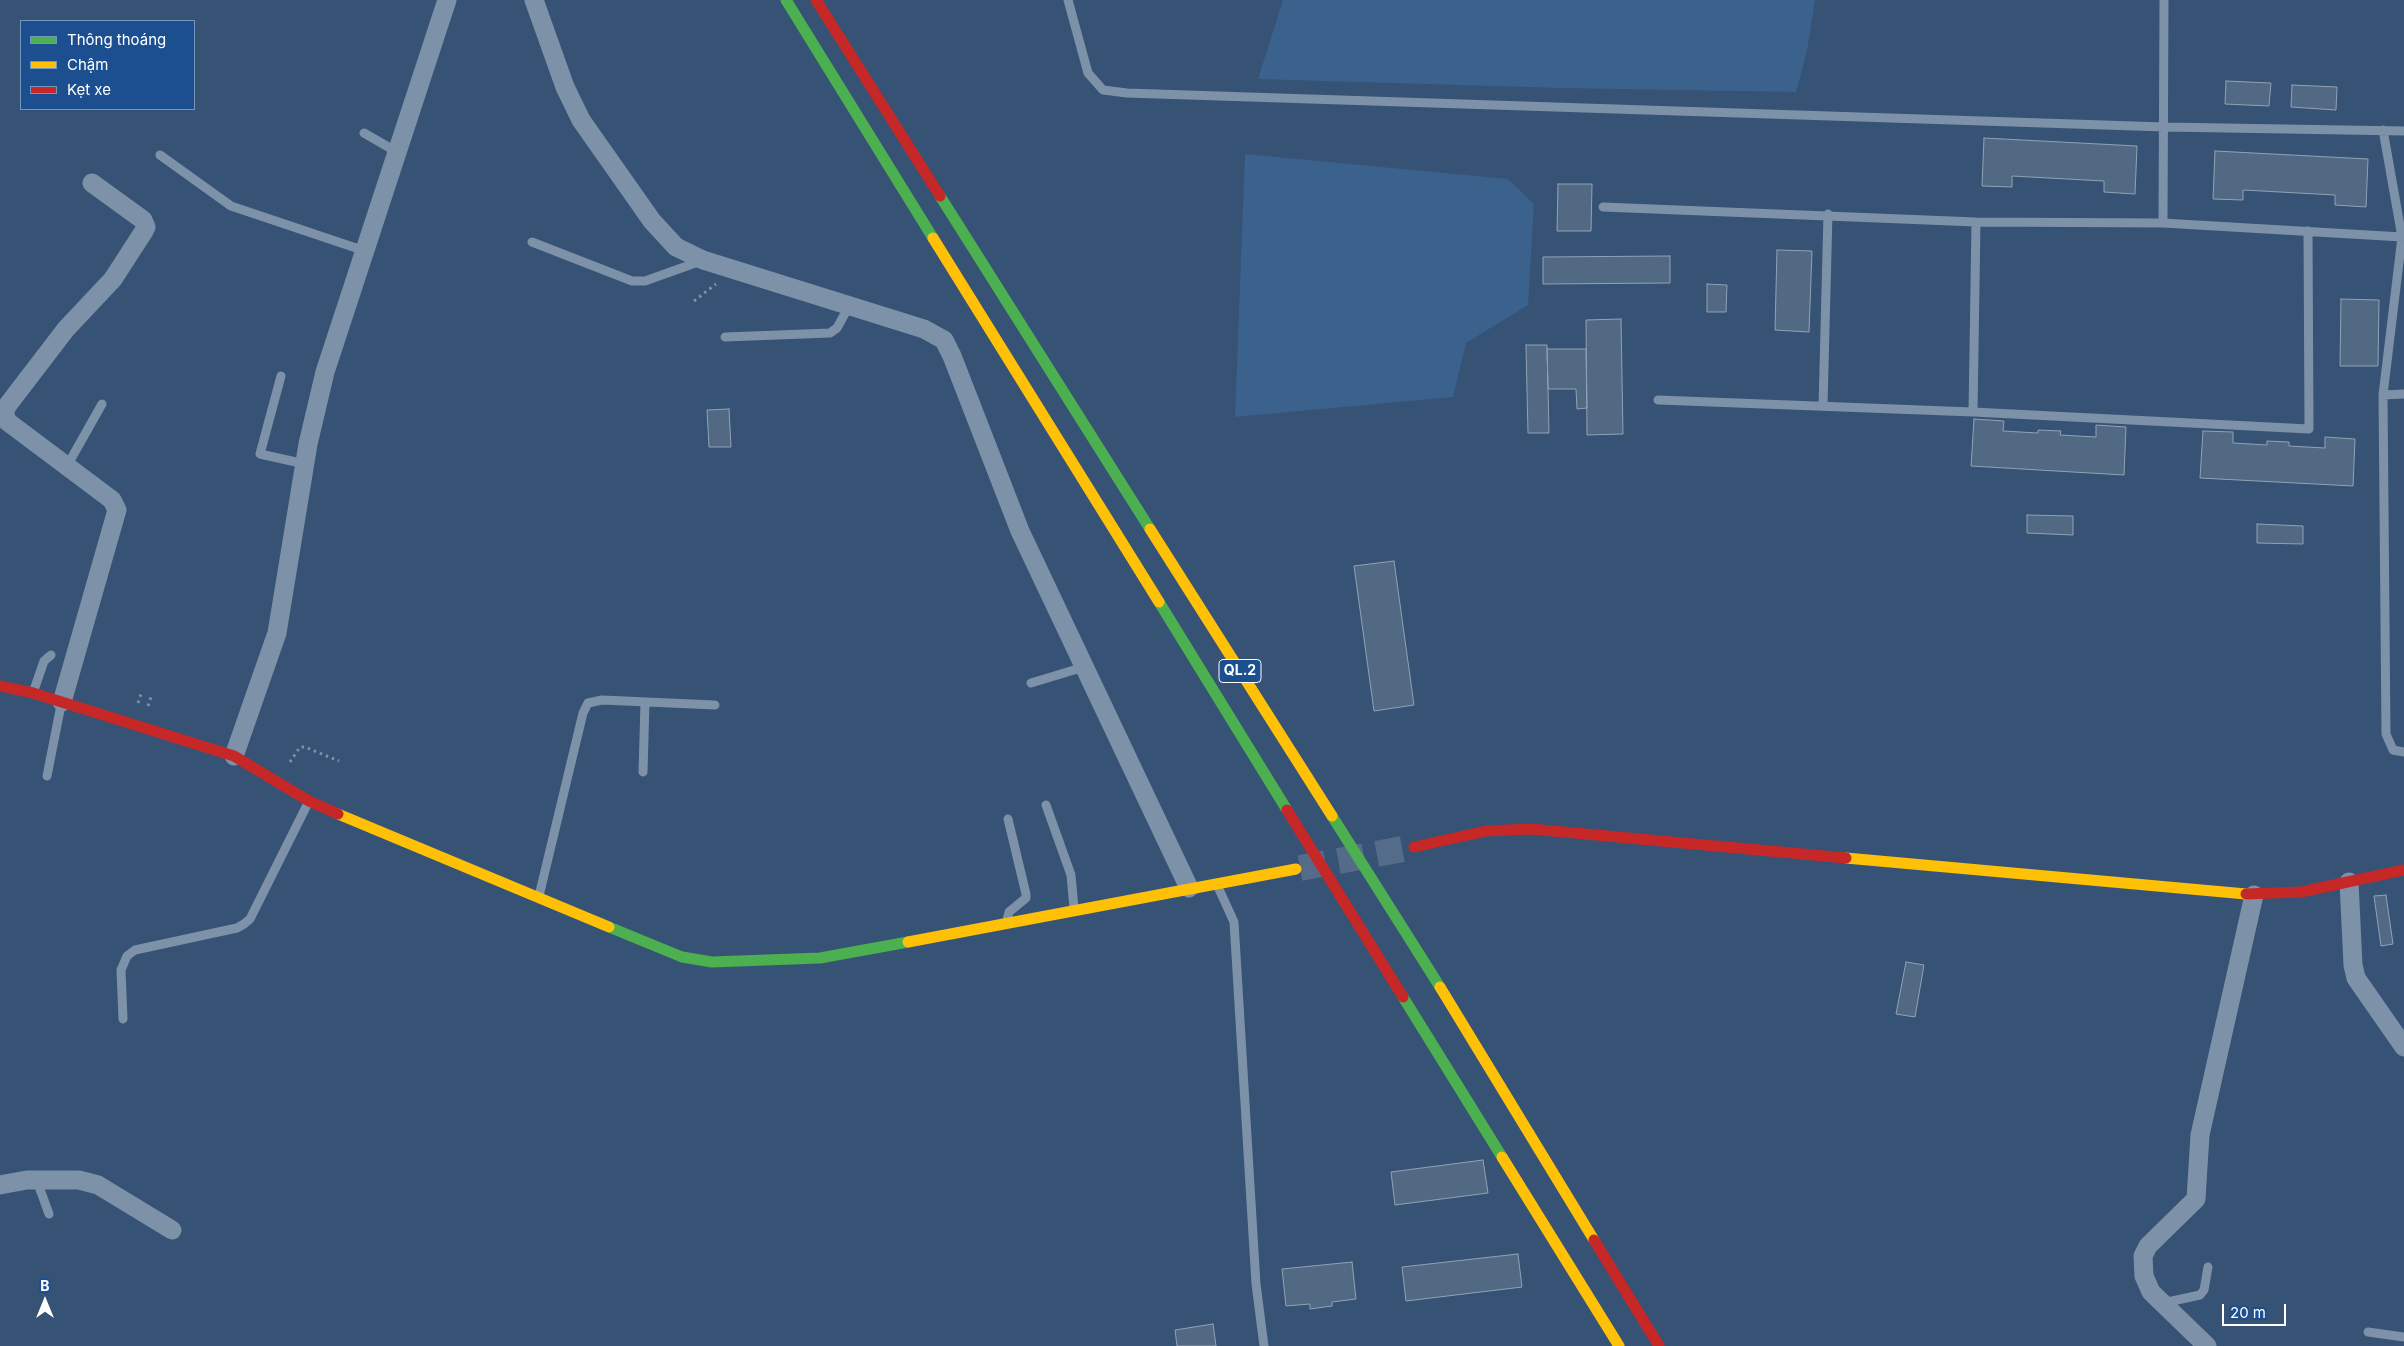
<!DOCTYPE html>
<html>
<head>
<meta charset="utf-8">
<style>
  body { margin:0 }
  #map { position:relative; width:2404px; height:1346px; overflow:hidden; background:#365274; font-family:Inter,sans-serif }
  canvas { display:block }
  .legend { position:absolute; left:20px; top:20px; width:175px; height:90px; box-sizing:border-box; background:#1b4f8f; border:1px solid #7695bc; margin:0; padding:6px 9px; list-style:none; font-size:15px; color:#fff }
  .legend li { display:flex; align-items:center; gap:10px; height:25px }
  .legend b { width:25px; border:1px solid #7695bc }
  .north { position:absolute; left:20px; top:1276px; width:50px; height:50px; -webkit-text-stroke:4px #1b4f8f; paint-order:stroke; rotate:0deg; font-size:14px; font-weight:700; line-height:20px; text-align:center; color:#fff }
  .north::after { content:''; display:block; margin:auto; width:18px; height:22px; background:#fff; clip-path:polygon(50% 0,100% 100%,50% 72%,0 100%) }
  .scale { position:absolute; left:2222px; top:1304px; width:64px; height:22px; box-sizing:border-box; border:2px solid #fff; border-top:0; padding-left:6px; font-size:15px; line-height:18px; white-space:nowrap; color:#fff; -webkit-text-stroke:4px #1b4f8f; paint-order:stroke }
</style>
</head>
<body>
<div id="map">
<canvas width="2404" height="1346"></canvas>
<ul class="legend">
<li><b style="height:6px;background:#4caf50"></b>Thông thoáng</li>
<li><b style="height:6px;background:#ffc107"></b>Chậm</li>
<li><b style="height:6px;background:#c62828"></b>Kẹt xe</li>
</ul>
<div class="north">B</div>
<div class="scale">20 m</div>
</div>
<script>
const c = document.querySelector('canvas').getContext('2d');
c.lineJoin = 'round';
function fillPath(path, color) {
  c.fillStyle = color;
  c.fill(path, 'evenodd');
}
function shape(rows) {
  const path = new Path2D();
  for (const r of rows) {
    path.moveTo(r[0], r[1]);
    for (let i = 2; i < r.length; i += 2) path.lineTo(r[i], r[i + 1]);
  }
  return path;
}
function stroke(path, color, width, dash) {
  c.strokeStyle = color;
  c.lineWidth = width;
  c.lineCap = dash ? 'butt' : 'round';
  c.setLineDash(dash || []);
  c.stroke(path);
}
function drawText(font, color, halo, rows, align = 'center') {
  c.font = font + ' Inter,sans-serif';
  c.lineWidth = 4;
  c.setLineDash([]);
  c.textBaseline = 'middle';
  c.strokeStyle = halo;
  c.fillStyle = color;
  for (const [text, x, y, turn = 0] of rows) {
    c.save();
    c.translate(x, y);
    c.rotate((+turn || 0) * Math.PI / 180);
    c.textAlign = isNaN(turn) ? turn : align;
    if (halo) c.strokeText(text, 0, 0);
    c.fillText(text, 0, 0);
    c.restore();
  }
}
const water = shape([
  [1283,0,1815,0,1807,51,1796,92,1559,88,1258,79],
  [1245,154,1508,179,1534,204,1528,305,1466,343,1453,397,1235,417]
]);
const building = shape([
  [2226,81,2271,83,2269,106,2225,104,2226,81],
  [2292,85,2337,87,2336,110,2291,107,2292,85],
  [1984,138,2137,146,2135,194,2104,192,2104,181,2012,176,2012,187,1982,186,1984,138],
  [2215,151,2368,159,2366,207,2335,205,2335,195,2243,190,2243,200,2213,199,2215,151],
  [1558,184,1592,184,1591,231,1557,231,1558,184],
  [1777,250,1812,251,1809,332,1775,330,1777,250],
  [1670,256,1670,283,1543,284,1543,257,1670,256],
  [1707,284,1727,285,1726,312,1707,312,1707,284],
  [2341,299,2379,300,2378,366,2340,366,2341,299],
  [1621,319,1623,434,1587,435,1586,320,1621,319],
  [1526,345,1547,345,1549,433,1528,433,1526,345],
  [1547,349,1586,349,1587,408,1577,409,1576,389,1548,389,1547,349],
  [729,409,731,447,709,447,707,410,729,409],
  [1974,419,2004,421,2003,431,2038,433,2038,430,2061,431,2060,435,2096,437,2096,425,2126,427,2124,475,1971,466,1974,419],
  [2203,431,2233,432,2233,443,2267,445,2267,441,2289,442,2289,446,2325,448,2325,437,2355,439,2353,486,2200,478,2203,431],
  [2027,515,2073,516,2073,535,2027,533,2027,515],
  [2257,524,2303,526,2303,544,2257,543,2257,524],
  [1394,561,1414,705,1374,711,1354,566,1394,561],
  [2386,895,2393,944,2381,946,2374,896,2386,895],
  [1906,962,1924,965,1915,1017,1896,1014,1906,962],
  [1483,1160,1488,1193,1395,1205,1391,1172,1483,1160],
  [1518,1254,1522,1287,1406,1301,1402,1267,1518,1254],
  [1352,1262,1356,1299,1332,1302,1332,1306,1310,1309,1310,1304,1286,1306,1282,1269,1352,1262],
  [1213,1324,1216,1346,1177,1346,1175,1330,1213,1324]
]);
const secondaryTunnel = shape([
  [1300,868,1414,847]
]);
const path = shape([
  [694,301,716,284],
  [138,703,141,694],
  [148,706,151,697],
  [290,762,300,747,305,747,339,761]
]);
const lane = shape([
  [1068,0,1088,73,1103,90,1127,93,2165,127,2404,131],
  [2383,130,2402,237,2383,395,2386,734,2393,750,2404,752],
  [364,133,397,152],
  [160,155,231,206,365,251],
  [1603,207,1976,222,2163,223,2402,237],
  [2163,223,2164,0],
  [532,242,632,281,645,281,701,261],
  [725,337,830,333,837,328,849,306],
  [281,376,260,454,305,464],
  [2383,395,2404,394],
  [1658,400,1973,412,2309,429,2308,231],
  [1823,406,1828,214],
  [1973,412,1976,222],
  [67,466,102,404],
  [1031,683,1084,667],
  [34,690,44,661,51,655],
  [643,772,645,702],
  [47,776,61,705],
  [1046,805,1071,875,1074,908],
  [1218,887,1234,922,1256,1284,1264,1346],
  [539,896,583,713,588,703,602,700,715,705],
  [1007,920,1009,912,1026,898,1026,894,1008,819],
  [123,1019,121,970,127,956,135,950,237,928,244,924,250,919,308,803],
  [37,1181,49,1214],
  [2163,1303,2200,1295,2204,1290,2208,1267],
  [2368,1332,2404,1337]
]);
const street = shape([
  [534,0,565,87,581,120,652,221,676,247,703,260,924,329,944,340,952,356,1020,531,1189,888],
  [62,702,117,510,112,500,8,422,4,414,7,406,66,329,113,279,144,231,146,227,143,220,92,183],
  [234,756,277,633,308,444,325,372,447,0],
  [2349,882,2353,965,2356,978,2404,1047],
  [0,1185,27,1180,79,1180,98,1185,172,1230],
  [2207,1346,2151,1292,2144,1276,2143,1256,2148,1246,2196,1199,2200,1135,2254,895]
]);
const fast = shape([
  [786,0,933,238],
  [940,196,1150,529],
  [1159,602,1287,810],
  [1332,816,1440,987],
  [609,927,682,957,712,962,820,958,908,942],
  [1403,997,1502,1157]
]);
const slow = shape([
  [933,238,1159,602],
  [1150,529,1332,816],
  [338,814,609,927],
  [1846,858,2246,894],
  [908,942,1296,869],
  [1440,987,1594,1240],
  [1502,1157,1619,1346]
]);
const jam = shape([
  [816,0,940,196],
  [0,686,33,693,234,756,309,801,338,814],
  [1287,810,1403,997],
  [1414,847,1486,831,1531,829,1846,858],
  [2246,894,2301,892,2404,870],
  [1594,1240,1659,1346]
]);
const shields = [
  [1240,671,42]
];
const shieldNames = [
  ["QL.2",1240,671]
];
fillPath(water, '#3b618d');
fillPath(building, '#526984');
stroke(building, '#92a2b6', 1);
stroke(secondaryTunnel, '#546c89', 26, [26, 13]);
stroke(path, '#7d92a8', 3, [2.5, 4]);
stroke(lane, '#7d92a8', 9);
stroke(street, '#7d92a8', 19);
stroke(fast, '#4caf50', 11);
stroke(slow, '#ffc107', 11);
stroke(jam, '#c62828', 11);
for (const [x, y, w] of shields) {
  const box = new Path2D();
  box.roundRect(x - w / 2, y - 11.5, w, 23, 4);
  c.fillStyle = '#1b4f8f';
  c.fill(box);
  stroke(box, '#fff', 1);
}
drawText('bold 14px', '#fff', null, shieldNames);
</script>
</body>
</html>
